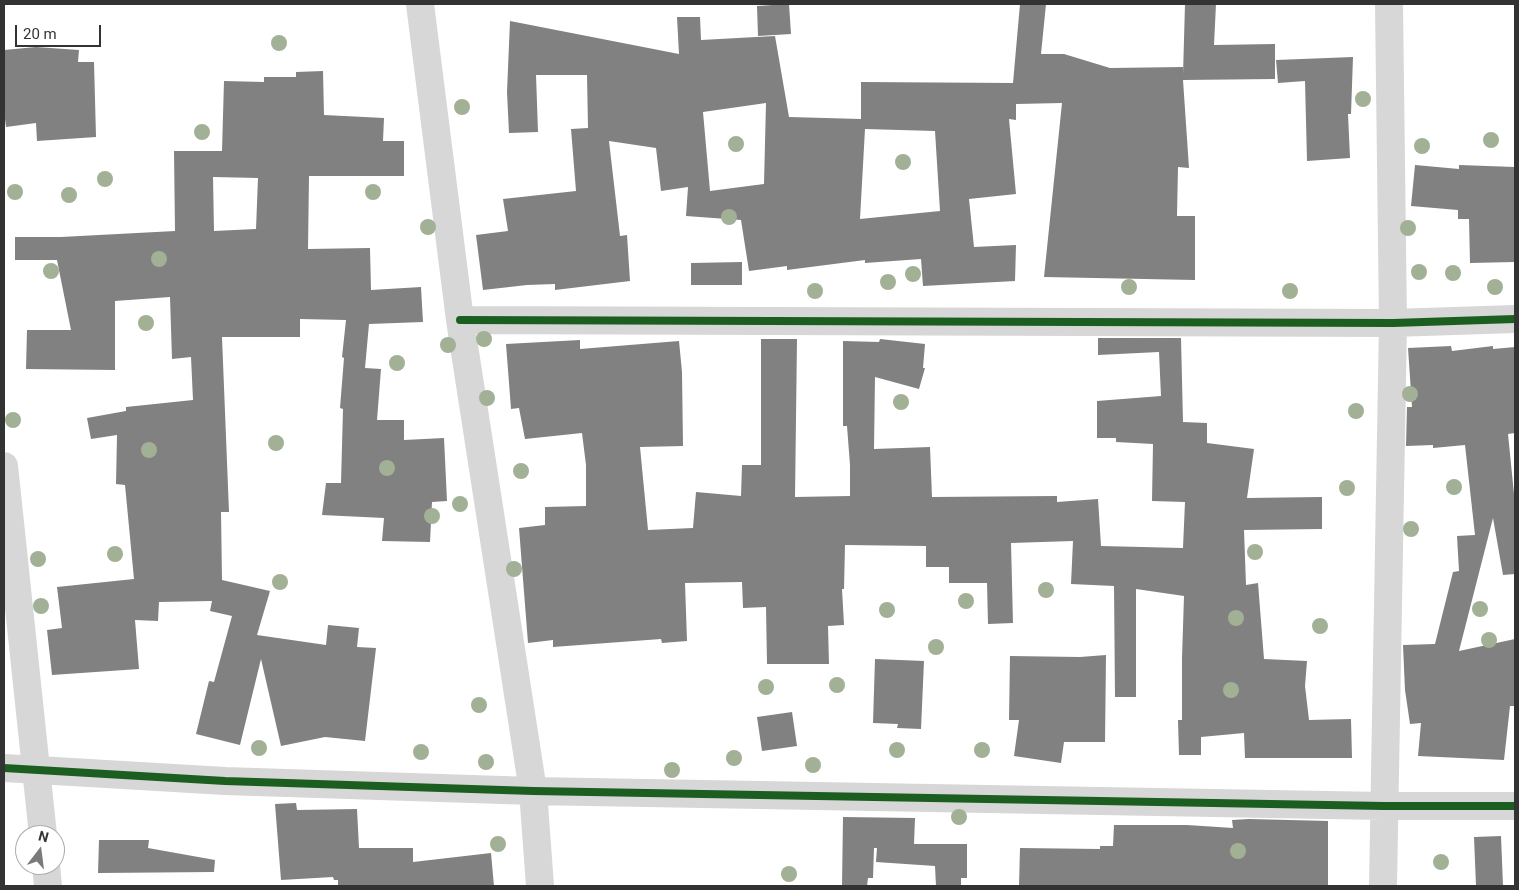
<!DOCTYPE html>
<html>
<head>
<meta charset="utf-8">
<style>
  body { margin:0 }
  #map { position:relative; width:1519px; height:890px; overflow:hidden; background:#fff; font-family:Roboto,sans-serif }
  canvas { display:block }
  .frame { position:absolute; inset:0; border:5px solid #333; pointer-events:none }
  .north { position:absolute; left:15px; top:825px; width:50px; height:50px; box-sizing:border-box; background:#fff; border:1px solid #adadad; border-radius:50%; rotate:15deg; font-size:14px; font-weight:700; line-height:20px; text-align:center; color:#333 }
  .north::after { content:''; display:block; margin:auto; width:18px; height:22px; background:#7a7a7a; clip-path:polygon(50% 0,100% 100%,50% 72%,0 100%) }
  .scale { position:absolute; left:15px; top:25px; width:86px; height:22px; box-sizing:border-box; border:2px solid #333; border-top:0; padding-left:6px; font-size:15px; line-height:18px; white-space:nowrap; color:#333; -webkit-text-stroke:4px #fff; paint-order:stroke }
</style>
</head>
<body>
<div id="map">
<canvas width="1519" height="890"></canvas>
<div class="frame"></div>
<div class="north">N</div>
<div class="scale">20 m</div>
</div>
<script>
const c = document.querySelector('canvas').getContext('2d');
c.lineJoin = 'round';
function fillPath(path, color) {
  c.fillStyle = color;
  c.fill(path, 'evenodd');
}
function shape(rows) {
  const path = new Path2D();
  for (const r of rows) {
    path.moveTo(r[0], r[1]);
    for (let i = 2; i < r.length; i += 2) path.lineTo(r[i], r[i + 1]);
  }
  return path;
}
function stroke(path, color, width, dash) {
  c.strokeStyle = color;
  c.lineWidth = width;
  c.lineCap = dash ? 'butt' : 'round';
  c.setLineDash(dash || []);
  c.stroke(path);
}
const building = shape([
  [789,4,791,34,758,36,757,6],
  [1020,4,1046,4,1041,54,1064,54,1110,68,1183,67,1183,75,1185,4,1216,4,1214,45,1275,44,1275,79,1183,80,1189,168,1178,167,1177,216,1195,216,1195,280,1044,277,1062,103,1016,104,1016,120,1009,119,1016,194,969,199,974,247,1016,245,1015,281,923,286,921,259,865,263,865,260,787,270,787,266,749,271,741,220,686,216,688,187,661,191,656,148,609,141,620,236,627,235,630,281,555,290,555,284,527,285,483,290,476,235,508,231,503,199,576,191,571,129,588,128,587,75,536,75,538,132,509,133,507,92,510,21,679,54,677,17,700,17,701,40,775,36,789,117,861,119,861,82,1013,83],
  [766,103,764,184,710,191,703,112],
  [865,129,935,131,940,211,860,219],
  [36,47,79,50,78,62,94,62,96,137,37,141,36,123,6,127,4,111,4,50],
  [1353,57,1351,114,1348,114,1350,158,1307,161,1305,81,1278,83,1276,60],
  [323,71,324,115,384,118,383,141,404,141,404,176,309,176,308,249,370,248,371,290,421,287,423,322,369,324,365,368,381,369,377,420,404,420,404,440,444,438,447,501,432,502,430,542,382,541,384,518,322,515,326,483,341,483,343,409,340,408,344,358,342,357,346,320,300,319,300,337,222,337,229,512,221,512,222,580,270,591,257,635,326,645,328,625,359,628,357,647,376,648,365,741,325,737,281,746,261,659,240,745,196,734,209,681,214,682,232,616,210,611,212,601,159,602,158,621,135,620,139,669,52,675,47,630,62,628,57,587,134,579,125,485,116,484,117,435,91,439,87,418,126,411,126,407,193,400,191,357,172,359,170,297,115,301,115,370,26,369,27,330,71,330,57,260,15,260,15,237,61,237,175,231,174,151,222,151,224,81,264,82,264,77,296,77,296,72],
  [213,177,258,178,256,229,214,231],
  [1415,165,1459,169,1459,165,1515,167,1515,262,1470,263,1469,219,1458,219,1458,210,1411,206],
  [742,262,742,285,691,285,691,263],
  [1098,338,1181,338,1183,422,1207,423,1207,443,1254,449,1247,498,1322,497,1322,529,1244,530,1246,585,1258,583,1264,659,1307,661,1305,686,1309,720,1351,719,1352,758,1245,758,1244,733,1201,737,1201,755,1179,755,1178,720,1182,720,1182,658,1184,596,1136,589,1136,697,1115,697,1114,586,1071,584,1073,541,1011,543,1013,623,988,624,987,583,949,583,949,567,926,567,926,546,845,545,844,589,842,589,844,625,828,626,829,664,767,664,766,607,743,608,742,582,685,583,687,641,662,643,661,639,553,647,553,640,528,643,519,528,545,525,545,507,586,506,586,465,582,433,525,439,519,408,511,409,506,344,580,340,580,349,679,341,682,372,683,446,640,447,648,530,693,528,696,492,741,496,742,465,761,465,761,339,797,339,795,497,850,496,850,465,847,426,843,426,843,341,879,342,880,339,925,344,923,368,925,368,919,389,875,377,874,449,930,447,932,497,1057,496,1057,502,1098,499,1101,546,1183,548,1185,502,1152,501,1153,444,1116,442,1116,438,1097,438,1097,401,1161,396,1159,352,1098,355],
  [1451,346,1452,351,1493,346,1493,349,1515,347,1515,433,1508,434,1515,504,1515,574,1503,575,1493,518,1459,651,1515,639,1515,706,1510,706,1504,760,1418,756,1421,723,1410,724,1405,690,1403,645,1435,644,1453,572,1459,571,1457,536,1475,535,1465,445,1433,448,1433,445,1406,446,1407,407,1412,407,1408,348],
  [1106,655,1105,742,1064,742,1061,763,1014,756,1019,720,1009,720,1010,656,1080,657],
  [875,659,924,661,921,729,897,728,898,724,873,723],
  [792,712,797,746,762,751,757,717],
  [296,803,297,810,357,809,359,848,413,848,413,862,491,853,494,886,338,886,338,880,334,880,333,877,281,880,275,804],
  [843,817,915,818,914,844,967,844,967,878,961,878,961,886,936,886,935,866,876,862,877,848,874,848,873,878,868,878,867,886,842,886],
  [1249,819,1328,821,1328,886,1019,886,1020,848,1100,849,1100,846,1113,846,1114,825,1187,825,1233,828,1232,820],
  [1501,836,1503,886,1476,886,1474,837],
  [99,840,149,840,148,848,215,860,214,872,98,873]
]);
const minor = shape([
  [420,4,460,320,533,791,540,886],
  [460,320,1393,323,1515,319],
  [4,466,43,835],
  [4,768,225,781,533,791,1384,806,1515,806],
  [46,865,48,886],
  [1383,886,1393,323,1389,4]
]);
const cycleway = shape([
  [460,320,1393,323,1515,319],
  [4,768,225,781,533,791,1384,806,1515,806]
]);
const trees = [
  [279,43],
  [1363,99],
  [462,107],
  [202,132],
  [1491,140],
  [736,144],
  [1422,146],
  [903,162],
  [105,179],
  [15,192],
  [373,192],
  [69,195],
  [729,217],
  [428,227],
  [1408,228],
  [159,259],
  [51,271],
  [1419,272],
  [1453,273],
  [913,274],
  [888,282],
  [1129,287],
  [1495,287],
  [815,291],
  [1290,291],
  [146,323],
  [484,339],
  [448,345],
  [397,363],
  [1410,394],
  [487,398],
  [901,402],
  [1356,411],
  [13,420],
  [276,443],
  [149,450],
  [387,468],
  [521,471],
  [1454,487],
  [1347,488],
  [460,504],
  [432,516],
  [1411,529],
  [1255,552],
  [115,554],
  [38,559],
  [514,569],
  [280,582],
  [1046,590],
  [966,601],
  [41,606],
  [1480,609],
  [887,610],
  [1236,618],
  [1320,626],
  [1489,640],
  [936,647],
  [837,685],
  [766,687],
  [1231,690],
  [479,705],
  [259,748],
  [897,750],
  [982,750],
  [421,752],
  [734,758],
  [486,762],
  [813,765],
  [672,770],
  [959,817],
  [498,844],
  [1238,851],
  [1441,862],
  [789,874]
];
fillPath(building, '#818181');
stroke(minor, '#d7d7d7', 28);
stroke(cycleway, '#1b5e20', 8);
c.fillStyle = '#a2b095';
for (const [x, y] of trees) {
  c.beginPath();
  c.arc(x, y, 8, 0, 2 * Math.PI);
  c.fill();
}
</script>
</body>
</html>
